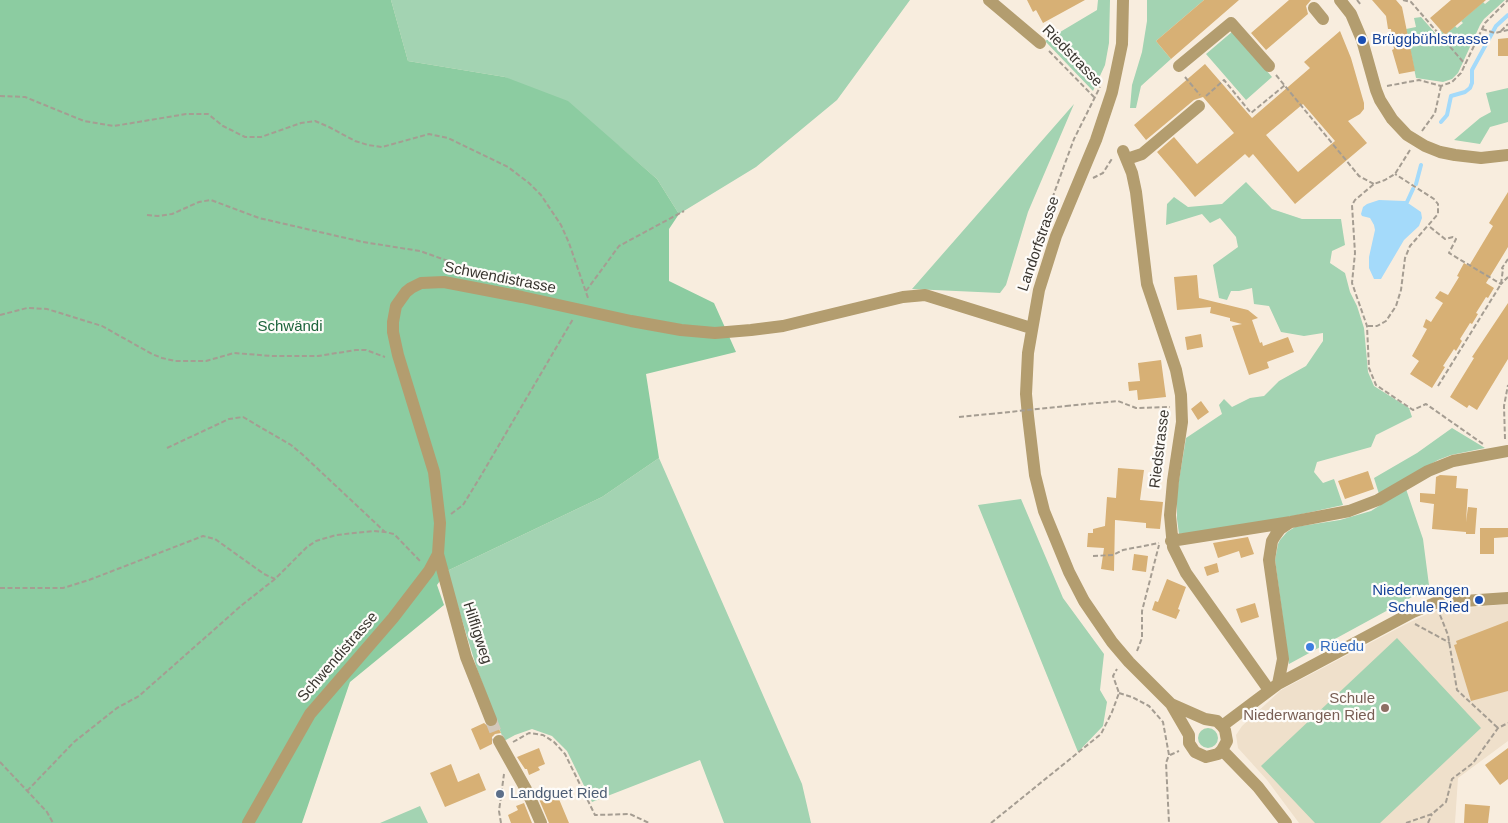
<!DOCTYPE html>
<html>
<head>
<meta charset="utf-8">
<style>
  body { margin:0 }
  canvas { display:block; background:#f8edde }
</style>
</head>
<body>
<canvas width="1508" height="823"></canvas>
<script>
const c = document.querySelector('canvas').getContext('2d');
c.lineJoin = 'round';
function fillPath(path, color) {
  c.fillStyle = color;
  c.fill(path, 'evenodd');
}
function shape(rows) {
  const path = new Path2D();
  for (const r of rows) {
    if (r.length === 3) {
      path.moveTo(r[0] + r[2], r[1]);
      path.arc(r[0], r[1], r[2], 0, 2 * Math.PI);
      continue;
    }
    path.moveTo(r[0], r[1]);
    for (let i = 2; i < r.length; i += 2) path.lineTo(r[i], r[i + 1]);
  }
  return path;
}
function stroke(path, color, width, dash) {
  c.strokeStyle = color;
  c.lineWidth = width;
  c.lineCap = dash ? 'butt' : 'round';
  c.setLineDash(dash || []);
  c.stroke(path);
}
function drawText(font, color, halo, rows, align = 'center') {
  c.font = font + ' Helvetica,sans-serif';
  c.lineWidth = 4.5;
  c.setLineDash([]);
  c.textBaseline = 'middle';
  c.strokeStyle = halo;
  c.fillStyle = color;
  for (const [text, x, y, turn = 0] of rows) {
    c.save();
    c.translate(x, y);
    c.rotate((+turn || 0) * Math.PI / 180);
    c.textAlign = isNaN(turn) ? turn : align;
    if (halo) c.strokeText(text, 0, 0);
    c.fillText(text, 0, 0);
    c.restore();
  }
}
const built = shape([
  [1508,604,1508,741,1458,778,1455,823,1299,823,1267,780,1238,748,1236,735,1242,726,1281,690,1406,624,1434,611]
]);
const green = shape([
  [391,0,910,0,837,100,756,167,679,214,657,179,620,147,505,77,408,61],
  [1098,0,1110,0,1109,43,1105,65,1093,91,1045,41,1097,10],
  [1147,0,1204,0,1156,41,1171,59,1141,86,1136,108,1130,108,1132,85,1142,52,1147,21],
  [1490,0,1505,0,1484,19,1480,25,1458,73,1452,79,1443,82,1416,78,1406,29,1416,27,1414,18,1421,17,1436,34,1441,30,1445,35,1455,26,1457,28,1463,23,1461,21,1483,2,1485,4],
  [1233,31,1272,77,1246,100,1206,54],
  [1508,88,1508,122,1490,127,1480,144,1454,140,1480,118,1491,112,1486,93],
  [1074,104,1028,212,1006,285,1000,293,912,289],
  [1246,182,1272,209,1302,219,1341,219,1345,245,1332,251,1330,263,1345,273,1350,292,1357,306,1364,328,1368,372,1374,386,1409,408,1412,417,1376,435,1371,447,1317,462,1314,472,1323,483,1334,479,1343,505,1252,525,1179,534,1177,519,1177,492,1186,438,1222,414,1219,405,1224,399,1232,407,1250,398,1264,396,1279,381,1306,366,1323,341,1323,333,1304,336,1281,332,1269,306,1254,304,1252,288,1239,291,1231,291,1227,300,1219,298,1213,265,1238,247,1236,237,1220,218,1210,223,1202,214,1166,225,1167,204,1174,197,1188,207,1222,204],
  [1452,428,1485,448,1451,455,1438,460,1379,494,1374,478,1417,453],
  [659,458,802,784,811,823,724,823,700,760,592,802,567,751,552,736,532,729,515,735,504,741,477,669,447,571,602,497],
  [1406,489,1423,539,1430,593,1412,597,1289,664,1275,560,1278,544,1280,540,1287,532,1295,527,1340,520,1371,511],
  [1021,499,1063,598,1104,654,1100,690,1107,702,1103,726,1078,752,978,505],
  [1397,638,1481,728,1380,823,1315,823,1261,766],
  [1208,738,10],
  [420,806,428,823,380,823]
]);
const forest = shape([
  [0,0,391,0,408,61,505,77,568,101,657,179,679,214,669,229,669,281,714,303,736,352,646,374,659,458,602,497,447,571,437,585,444,605,350,682,302,823,0,823]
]);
const water = shape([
  [1379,200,1405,201,1421,212,1422,218,1419,226,1404,240,1381,279,1374,279,1369,268,1369,257,1375,230,1374,225,1370,218,1362,216,1361,214,1363,207,1367,204]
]);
const stream = shape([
  [1441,122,1447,115,1451,96,1465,92,1470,88,1472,83,1472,70,1496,26,1508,15],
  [1416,184,1421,165],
  [1407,202,1413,189]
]);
const building = shape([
  [1027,0,1085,0,1043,23,1036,10,1033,12],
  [1204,0,1239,0,1171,59,1156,41],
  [1289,0,1311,0,1306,6,1308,14,1266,50,1251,33],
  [1372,0,1396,0,1402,7,1415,71,1399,74,1392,50,1394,49,1391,29,1388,29,1386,16],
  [1451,0,1486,0,1445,35,1430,18],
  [1340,31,1351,58,1364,103,1364,109,1360,114,1348,121,1367,143,1295,204,1253,154,1249,158,1245,154,1195,197,1175,173,1157,152,1174,137,1197,164,1234,133,1203,97,1194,100,1146,140,1134,125,1205,64,1252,118,1310,68,1304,62],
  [1303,104,1335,141,1298,172,1266,135],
  [1508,38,1508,56,1498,56,1498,39],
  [1508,192,1508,247,1486,283,1494,288,1488,298,1486,297,1476,313,1478,314,1472,324,1470,323,1460,339,1462,341,1456,351,1454,349,1443,366,1445,367,1432,388,1410,374,1419,361,1412,356,1427,329,1423,327,1426,319,1431,322,1443,303,1435,298,1440,291,1448,295,1459,277,1457,276,1464,263,1469,266,1493,226,1489,223],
  [1197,275,1199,298,1248,310,1258,318,1252,320,1260,343,1262,342,1263,346,1288,337,1294,352,1267,362,1269,368,1249,375,1232,326,1242,324,1230,321,1230,318,1210,313,1211,307,1177,310,1174,277],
  [1508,303,1508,359,1477,410,1469,405,1467,408,1450,397,1474,358,1472,357],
  [1201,334,1203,347,1187,350,1185,337],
  [1161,360,1166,397,1138,400,1137,390,1129,391,1128,382,1140,381,1138,363],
  [1201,401,1209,412,1198,420,1191,409],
  [1118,468,1144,470,1140,500,1163,502,1160,529,1146,528,1146,523,1115,520,1114,571,1101,569,1104,548,1087,547,1088,533,1093,533,1093,529,1105,526,1107,497,1116,498],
  [1368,471,1374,489,1345,499,1338,481],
  [1440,475,1457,476,1456,488,1468,489,1466,522,1468,507,1477,508,1475,534,1466,534,1466,532,1432,529,1434,504,1420,502,1420,493,1435,494,1436,477],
  [1480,528,1508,528,1508,537,1494,538,1494,554,1480,554],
  [1248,537,1254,554,1241,558,1239,551,1218,558,1213,543],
  [1134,554,1148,556,1146,572,1132,570],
  [1217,563,1219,572,1207,576,1204,567],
  [1167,579,1186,587,1178,609,1180,610,1176,619,1152,610,1155,601,1158,602],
  [1255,603,1259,617,1241,623,1236,609],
  [1508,621,1508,691,1471,701,1454,645,1457,644,1456,641],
  [484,723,490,728,497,725,501,733,495,734,492,737,492,744,480,750,471,729],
  [539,748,545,764,538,767,540,770,529,775,527,769,525,769,517,757],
  [1508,748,1508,779,1500,785,1485,765],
  [451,764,458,782,479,773,486,790,445,807,430,773],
  [556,792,569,823,549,823,539,799],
  [524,803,532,823,511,823,508,815,518,810,516,806],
  [1465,804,1490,806,1488,823,1464,823]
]);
const minorTunnel = shape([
  [491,720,499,741]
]);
const path = shape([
  [1357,0,1361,5],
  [1403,0,1411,2,1465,64],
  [1482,29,1495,33,1508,30],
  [1501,31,1508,24],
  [1049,51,1094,97],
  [1276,75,1359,176,1374,184],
  [1185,77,1200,95],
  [1387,86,1419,80,1441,86,1452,82,1461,73,1485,23,1508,0],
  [0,96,25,97,84,121,114,126,186,114,208,114,223,126,245,137,261,137,301,123,315,121,329,127,355,141,368,145,382,147,429,134,448,138,508,167,529,183,541,195,561,225,569,243,588,298],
  [1206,96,1224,80,1251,113,1285,85],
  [1422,131,1435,113,1441,86],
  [1410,150,1395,174,1385,180,1374,184,1355,200,1352,205,1355,253,1352,283,1367,326,1369,368,1376,385,1413,410,1426,404,1483,444],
  [1093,178,1103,173,1113,157],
  [147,215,158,216,172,214,199,202,211,200,259,218,363,242,420,251,465,267,488,277],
  [1430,227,1445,239,1453,237,1456,239,1449,253,1501,284,1508,277],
  [1027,284,1044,221,1064,166,1074,139,1100,87],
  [586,291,619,246,684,211],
  [0,315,27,308,47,309,102,326,152,354,162,358,175,361,206,361,234,353,272,356,318,356,356,350,366,350,385,357],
  [1368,326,1377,326,1386,321,1396,306,1401,290,1405,258,1410,246,1438,214,1438,204,1434,199,1395,174],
  [1438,386,1501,284,1503,269,1502,268,1508,259],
  [1066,406,1118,401,1136,408,1170,407],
  [959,417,990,414],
  [1505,439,1504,406,1508,385],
  [167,448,229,419,243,417,291,445,303,455,385,532],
  [451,514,463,505,479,479,573,319],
  [1093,556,1113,555,1123,550,1159,543],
  [0,588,63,588,89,580,203,536,215,539,264,574,275,579],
  [1440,615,1448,635,1457,690,1498,728],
  [1415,624,1450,643],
  [1137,651,1142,638,1142,611,1159,545],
  [1119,693,1132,697,1149,706,1163,722,1169,755,1166,763,1169,823],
  [513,742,529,733,543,735,554,742,565,754,595,815,630,814,649,823],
  [1170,755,1179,751],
  [0,762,47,812,53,823],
  [27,791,74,742,117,708,139,696,242,605,275,579,307,547,316,541,336,535,374,531,385,532,394,534,420,561],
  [501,823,499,811,504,774],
  [991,823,1101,734,1112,712,1119,693,1113,676,1117,669],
  [1406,823,1432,814,1446,802,1452,779,1473,763,1498,728,1508,723],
  [1428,823,1432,814]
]);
const minor = shape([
  [989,0,1040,43],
  [1123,0,1122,44,1112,92,1096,140,1056,236,1039,290,1028,353,1026,394,1028,416,1035,475,1044,511,1069,572,1084,601,1112,642,1129,662,1171,704,1189,735,1189,743,1195,752,1206,757,1218,754,1222,750,1227,741,1225,730,1222,726,1217,721,1205,719,1171,704],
  [1340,0,1351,14,1362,40,1376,90,1380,100,1392,119,1407,135,1425,146,1440,152,1455,155,1481,158,1508,155],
  [1314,8,1323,19],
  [1179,66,1231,23,1269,66],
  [1123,151,1132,173,1136,192,1147,284,1176,370,1181,395,1182,422,1173,481,1170,515,1173,547,1186,573,1269,690],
  [1127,159,1142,154,1199,106],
  [1171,541,1291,522,1349,511,1378,500,1428,471,1453,461,1508,451],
  [438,554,466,657,491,720],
  [1278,684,1283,659,1269,560,1272,541,1275,536,1280,529,1289,523],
  [1222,726,1278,684,1413,612,1435,603,1508,598],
  [499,741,528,793,541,823],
  [1222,750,1258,787,1286,823],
  [248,823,310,714,393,618,429,571,438,554,440,523,434,472,398,355,393,332,393,322,396,306,406,292,411,288,421,283,444,282,522,297,631,321,681,330,715,333,751,330,783,326,903,297,925,295,1031,328]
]);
const pathBridge = shape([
  [990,414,1066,406]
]);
const markers = [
  [1362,40,5,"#1a4fb4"],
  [1479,600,5,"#1a4fb4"],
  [1310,647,5,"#3f7fe0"],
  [1385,708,5,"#8d6e63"],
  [500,794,5,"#5c6f8a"]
];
const transitNames = [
  ["Brüggbühlstrasse",1372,40],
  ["Niederwangen",1469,591,"right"],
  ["Schule Ried",1469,608,"right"]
];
const streetNames = [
  ["Riedstrasse",1072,56,46],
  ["Landorfstrasse",1039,244,-71],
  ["Schwendistrasse",500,278,11],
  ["Riedstrasse",1160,449,-83],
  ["Hilfligweg",477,633,72],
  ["Schwendistrasse",338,657,-49]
];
const parkNames = [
  ["Schwändi",290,327]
];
const shopNames = [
  ["Rüedu",1320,647]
];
const educationNames = [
  ["Schule",1375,699],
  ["Niederwangen Ried",1375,716]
];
const serviceNames = [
  ["Landguet Ried",510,794]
];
fillPath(built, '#efe0cb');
fillPath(green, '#a3d3b2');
fillPath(forest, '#8ccca1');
fillPath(water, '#a4dafa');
stroke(stream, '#a4dafa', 4);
fillPath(building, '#d7b075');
stroke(minorTunnel, '#d2c8bb', 12, [12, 6]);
stroke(path, '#a59d92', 2, [5, 2.5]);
stroke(minor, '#b39d6f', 12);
stroke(pathBridge, '#a59d92', 2, [5, 2.5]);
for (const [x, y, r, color] of markers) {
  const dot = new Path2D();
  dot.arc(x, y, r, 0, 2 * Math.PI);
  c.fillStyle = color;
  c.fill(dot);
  stroke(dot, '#fefcf9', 2);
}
drawText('15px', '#164399', '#fefcf9', transitNames, 'left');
drawText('15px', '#3a3630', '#fefcf9', streetNames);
drawText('15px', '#1c633b', '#fefcf9', parkNames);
drawText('15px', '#366cbe', '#fefcf9', shopNames, 'left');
drawText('15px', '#785e54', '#fefcf9', educationNames, 'right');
drawText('15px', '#4e5e75', '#fefcf9', serviceNames, 'left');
</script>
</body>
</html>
